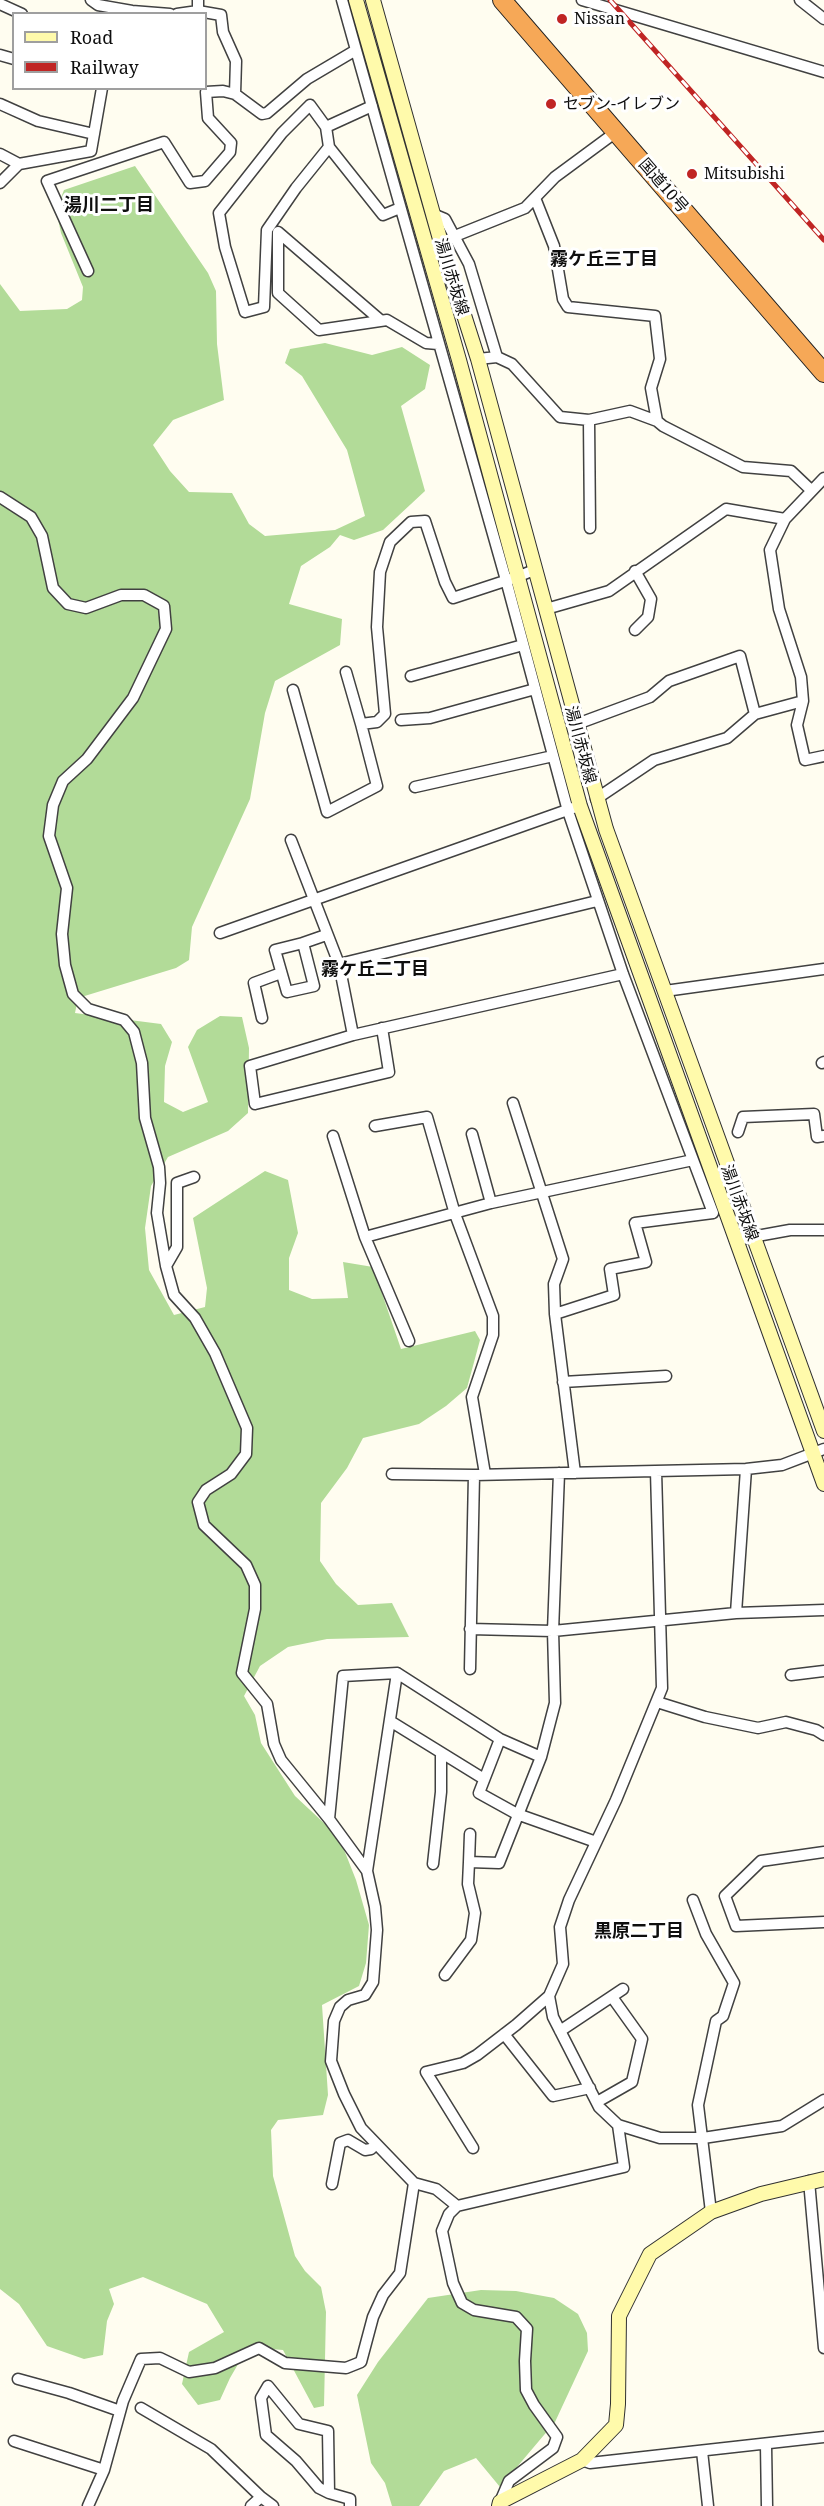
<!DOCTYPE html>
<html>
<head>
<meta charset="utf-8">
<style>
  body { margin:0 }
  #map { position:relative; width:824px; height:2506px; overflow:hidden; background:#fffdf0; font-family:"Noto Serif",serif }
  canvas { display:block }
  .legend { position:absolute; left:12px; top:12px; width:195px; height:78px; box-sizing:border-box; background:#fff; border:2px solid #9f9f9f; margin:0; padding:8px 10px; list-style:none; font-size:18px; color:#0e0e0e }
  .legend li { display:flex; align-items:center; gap:12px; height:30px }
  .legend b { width:30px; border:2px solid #9f9f9f }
</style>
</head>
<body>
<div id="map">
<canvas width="824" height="2506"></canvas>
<ul class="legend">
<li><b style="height:8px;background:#fffaab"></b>Road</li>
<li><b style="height:8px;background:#c02524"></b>Railway</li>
</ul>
</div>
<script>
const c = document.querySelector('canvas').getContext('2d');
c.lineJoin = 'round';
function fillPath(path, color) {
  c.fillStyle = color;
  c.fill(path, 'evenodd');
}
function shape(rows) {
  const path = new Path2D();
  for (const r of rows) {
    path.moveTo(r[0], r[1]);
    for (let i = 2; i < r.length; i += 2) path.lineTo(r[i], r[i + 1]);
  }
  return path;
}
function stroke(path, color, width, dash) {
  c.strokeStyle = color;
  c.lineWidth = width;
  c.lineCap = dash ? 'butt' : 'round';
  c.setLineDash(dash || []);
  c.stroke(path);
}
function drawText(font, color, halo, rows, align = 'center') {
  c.font = font + ' "Noto Serif","Noto Sans JP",serif';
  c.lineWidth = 6;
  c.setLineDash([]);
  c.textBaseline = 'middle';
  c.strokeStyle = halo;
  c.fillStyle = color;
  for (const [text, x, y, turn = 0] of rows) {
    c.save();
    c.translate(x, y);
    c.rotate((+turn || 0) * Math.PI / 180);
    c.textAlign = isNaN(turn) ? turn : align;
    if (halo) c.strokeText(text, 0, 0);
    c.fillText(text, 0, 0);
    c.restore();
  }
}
const forest = shape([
  [135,166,208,273,216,291,217,344,224,400,173,420,153,445,170,471,189,492,232,493,249,524,265,536,335,530,365,516,347,450,302,376,285,363,290,349,325,343,372,355,402,347,430,365,425,389,401,406,425,491,383,530,354,540,340,535,330,547,301,566,289,604,342,619,340,645,275,681,265,713,250,799,192,927,189,960,176,968,78,998,75,1013,161,1024,172,1042,165,1066,164,1102,183,1112,208,1102,188,1047,197,1030,220,1016,242,1017,249,1048,248,1113,228,1131,168,1157,151,1186,145,1228,149,1270,174,1315,205,1307,207,1288,193,1218,265,1171,288,1180,298,1233,289,1258,289,1290,312,1299,348,1298,343,1262,373,1267,401,1349,475,1331,480,1340,467,1388,446,1406,419,1424,363,1438,347,1468,321,1503,320,1561,336,1584,358,1605,392,1603,409,1637,327,1639,288,1647,260,1666,244,1696,255,1715,261,1743,295,1796,339,1837,356,1880,369,1925,366,1963,359,1986,322,2005,328,2095,323,2115,278,2120,271,2130,273,2176,295,2256,305,2271,321,2287,326,2312,324,2406,314,2408,283,2350,248,2347,230,2378,220,2400,198,2405,182,2384,189,2352,224,2332,207,2304,143,2277,109,2289,114,2304,107,2321,103,2355,84,2359,47,2346,19,2304,0,2289,0,284,20,311,67,309,82,300,83,287,61,233,56,210,64,190],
  [481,2290,516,2291,554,2298,578,2314,587,2333,588,2351,555,2422,500,2487,476,2458,444,2471,419,2506,392,2506,385,2483,371,2463,357,2395,378,2362,428,2298]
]);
const street = shape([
  [91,0,98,5,132,11,170,14],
  [198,0,198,11,221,15,223,32,236,61,235,94],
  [582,0,824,72],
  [800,0,824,19],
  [0,4,22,14],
  [177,14,198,11],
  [356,50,506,580,568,811,623,974,713,1213,635,1223,646,1262,610,1269,614,1295,555,1314],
  [0,55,14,59],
  [0,104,38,121,94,134],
  [326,127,310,105,282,133,219,213,225,247,245,312,264,307,267,230,296,188,329,147,383,215,400,208],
  [329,147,326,127,372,106],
  [0,154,19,164],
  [0,183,19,164,91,151,102,88],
  [535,198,554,246,563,299,568,307,655,316,660,359,651,388,657,421],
  [433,214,445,219,469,264,497,357],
  [455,236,525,208,555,177,616,132],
  [88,271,47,181,164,142,190,183,205,181,230,152,231,143,208,118,206,92,223,91,235,94,262,114,267,113,307,79,356,50,342,0],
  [379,319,278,232,278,293,319,330,387,320,426,343,438,344],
  [478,359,497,357,512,364,560,417,589,420,630,411,657,421,663,426,743,467,791,471,811,490],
  [589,420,590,528],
  [824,478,785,519,770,550,779,609,801,677,803,701,797,725,805,760,824,756],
  [0,497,31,517,42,536,53,588,68,604,86,608,121,595,144,595,164,606,166,629,133,698,87,759,63,781,53,805,49,836,67,888,62,934,65,965,73,994,88,1009,124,1020,134,1032,142,1063,145,1118,159,1167,160,1183,157,1213,166,1266,174,1295,195,1318,215,1353,247,1428,246,1454,231,1474,206,1490,198,1502,204,1525,246,1565,255,1585,255,1609,242,1673,267,1704,274,1744,281,1760,329,1819,367,1871,375,1907,377,1930,373,1982,365,1995,348,2000,340,2007,334,2021,331,2061,344,2094,361,2128,414,2183,436,2189,457,2206],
  [546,609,609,591,726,509,785,519],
  [635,630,648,617,651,599,635,571],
  [346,672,361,724],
  [411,676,523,645],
  [293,690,327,812,377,786,361,724,377,722,385,714,377,627,380,572,390,542,411,522,425,521,445,582,453,598,517,577,534,570],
  [401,720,430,718,535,689],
  [577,724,650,697,669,681,740,656,755,714],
  [415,787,553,756],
  [596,799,654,760,727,738,755,714,803,701],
  [291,840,339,964,353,1035,623,974],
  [220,933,573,808],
  [303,943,275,950,287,992,314,986,303,943,326,935],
  [339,964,597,901],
  [665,991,824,969],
  [262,1018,254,983,281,973],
  [353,1035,250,1066,255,1104,389,1072,382,1028],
  [822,1063,824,1062],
  [513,1103,563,1259,554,1284,555,1314,575,1473],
  [375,1126,427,1117,455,1214,493,1316,493,1335,472,1397,485,1474],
  [738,1132,743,1117,814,1114,817,1137,824,1136],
  [472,1134,491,1203],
  [333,1136,365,1237,409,1341],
  [365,1237,491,1203,693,1160],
  [735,1240,790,1230,824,1230],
  [166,1266,177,1247,177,1183,194,1177],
  [563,1382,666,1376],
  [656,1471,662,1688,616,1800,569,1900,560,1927,563,1964,549,1996,553,2017,599,2107,618,2125,660,2138,703,2138,782,2126,824,2100],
  [392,1474,474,1475,746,1469,782,1465,824,1449],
  [736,1613,746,1469],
  [470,1629,553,1631,736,1613,824,1610],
  [470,1669,474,1475],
  [791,1675,824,1671],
  [657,1702,705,1717,758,1728,786,1722,816,1730,824,1735],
  [390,1721,484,1779],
  [500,1739,479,1793,517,1814,596,1842],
  [329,1819,343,1676,397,1673,500,1739,541,1757],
  [824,1852,761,1861,725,1896,736,1926,824,1922],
  [469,1862,470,1834],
  [433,1864,441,1792,441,1753],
  [367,1871,397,1673],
  [693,1900,706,1934,734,1983,723,2016,716,2021,698,2105,711,2212],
  [445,1975,471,1940,475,1913,468,1884,469,1862,499,1863,541,1757,555,1703,553,1631,559,1473],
  [560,2031,623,1989],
  [504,2034,553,2096,590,2088],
  [597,2102,632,2082,642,2039,612,1997],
  [473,2148,426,2072,463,2063,477,2055,516,2025,549,1996],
  [809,2181,824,2348],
  [332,2184,340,2143,348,2140,365,2150,371,2149,376,2144],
  [18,2379,69,2393,120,2411],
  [141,2408,211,2449,261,2497,273,2506],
  [14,2441,104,2470],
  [766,2445,767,2506],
  [702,2451,708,2506],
  [582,2460,590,2463,824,2437],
  [329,2493,328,2431,299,2424,268,2386,261,2398,266,2435,296,2461,319,2488,329,2493,350,2499,350,2506],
  [500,2502,509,2481,553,2448,557,2437,534,2405,526,2390,525,2361,527,2329,516,2317,474,2310,462,2303,453,2283,442,2231,449,2214,457,2206,624,2167,618,2125],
  [88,2506,104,2470,123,2401,141,2359,160,2358,189,2372,215,2368,259,2348,285,2363,346,2368,361,2362,373,2317,383,2295,400,2273,414,2183],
  [251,2506,261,2497]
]);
const secondary = shape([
  [356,0,459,360,580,806,824,1484],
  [373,0,442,246,478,359,606,829,824,1431],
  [499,2506,500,2502,582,2460,616,2425,618,2404,619,2316,650,2254,711,2212,761,2194,824,2179]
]);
const highway = shape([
  [502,0,824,373]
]);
const rail = shape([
  [610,0,824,240]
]);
const markers = [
  [562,19,6,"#c02524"],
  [551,104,6,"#c02524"],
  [692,174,6,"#c02524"]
];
const poiNames = [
  ["Nissan",574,19],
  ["セブン-イレブン",563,104],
  ["Mitsubishi",704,174]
];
const streetNames = [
  ["国道10号",663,186,49],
  ["湯川赤坂線",451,277,73],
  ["湯川赤坂線",580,745,75],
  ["湯川赤坂線",739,1203,70]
];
const neighbourhoodNames = [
  ["湯川二丁目",109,206],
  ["霧ケ丘三丁目",604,260],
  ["霧ケ丘二丁目",375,970],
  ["黒原二丁目",639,1932]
];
fillPath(forest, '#b2db98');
stroke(street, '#414141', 13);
stroke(secondary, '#303030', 16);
stroke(highway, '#1f1f1f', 20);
stroke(street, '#fff', 10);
stroke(secondary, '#fffaab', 14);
stroke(highway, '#f6a857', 18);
stroke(rail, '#c02524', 5);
stroke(rail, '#fff', 3, [9]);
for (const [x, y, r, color] of markers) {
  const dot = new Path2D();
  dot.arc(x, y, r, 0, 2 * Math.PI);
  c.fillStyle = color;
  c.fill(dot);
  stroke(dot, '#fff', 2);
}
drawText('16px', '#0e0e0e', '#fff', poiNames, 'left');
drawText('16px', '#0e0e0e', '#fff', streetNames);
drawText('bold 18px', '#0e0e0e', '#fff', neighbourhoodNames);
</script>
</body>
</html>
